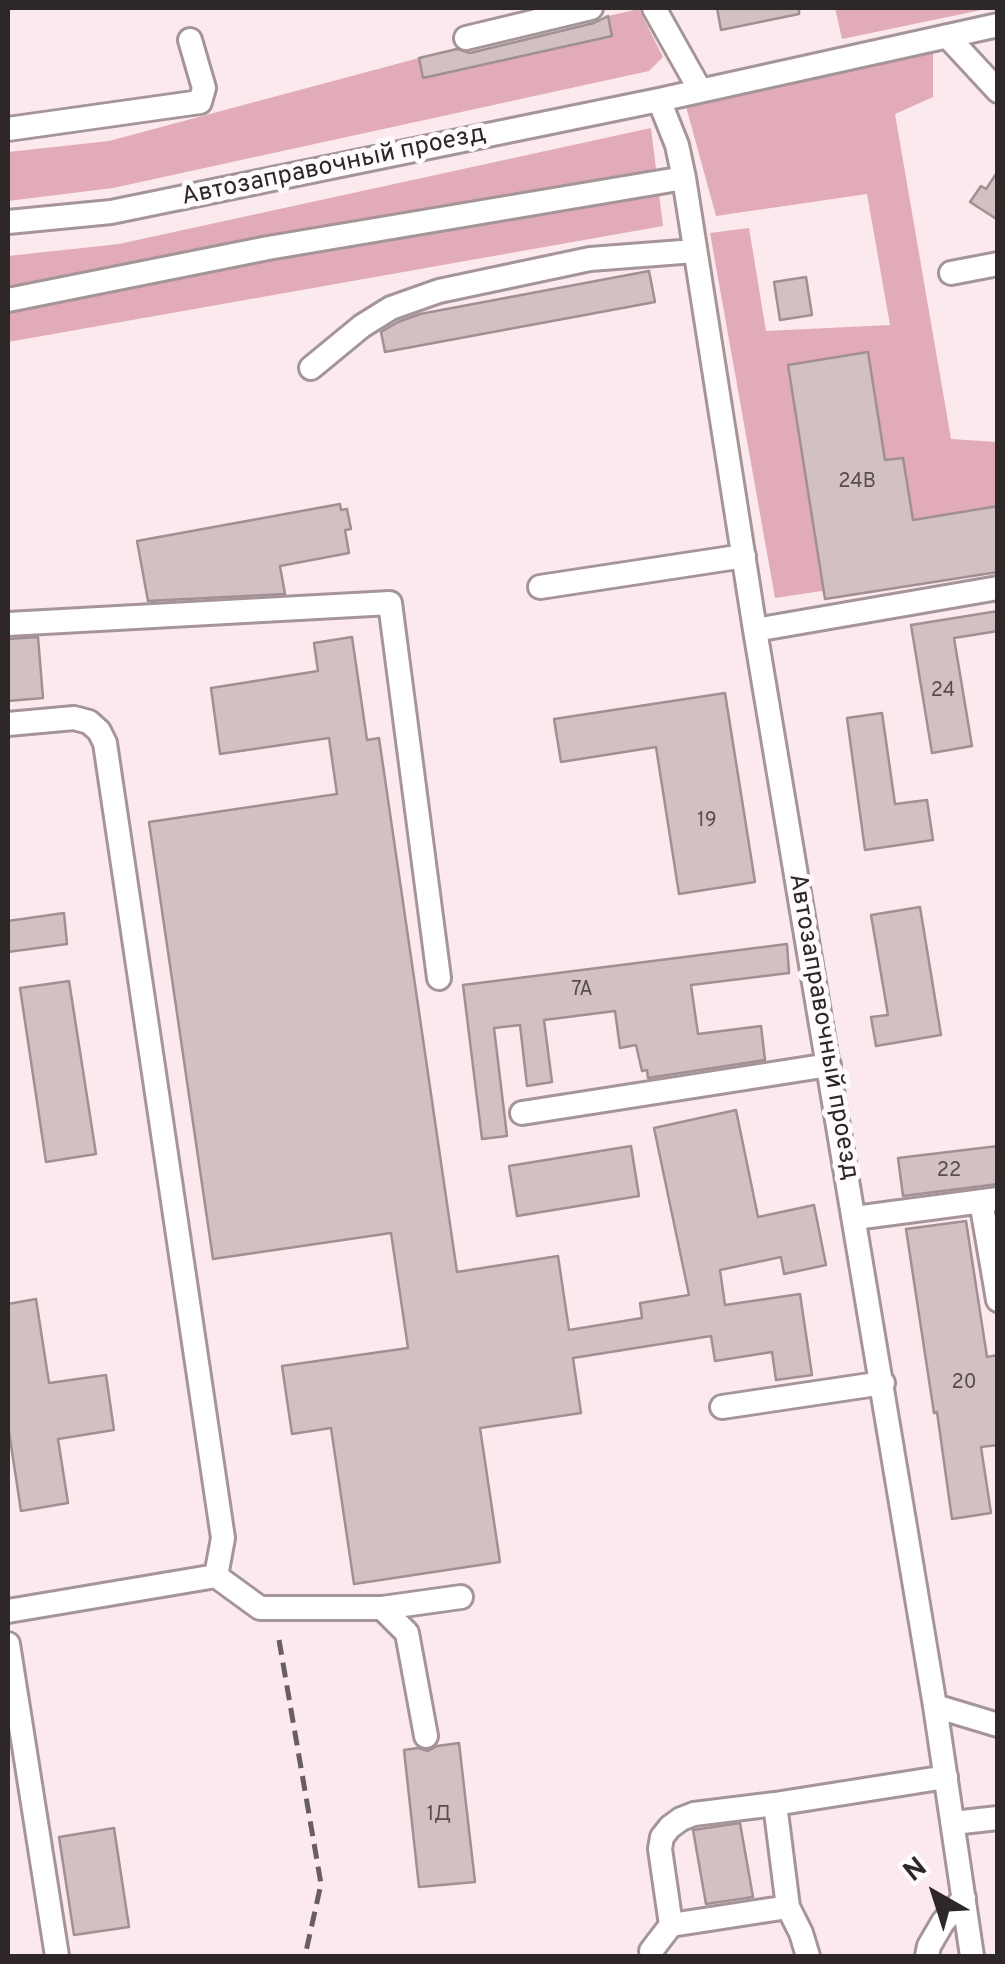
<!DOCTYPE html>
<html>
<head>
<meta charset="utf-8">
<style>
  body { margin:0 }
  #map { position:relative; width:1005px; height:1964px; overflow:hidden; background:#fce9ed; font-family:Overpass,sans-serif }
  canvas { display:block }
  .frame { position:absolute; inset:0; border:10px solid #2e2728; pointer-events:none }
  .north { position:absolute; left:885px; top:1844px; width:100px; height:100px; -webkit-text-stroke:8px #fffbfc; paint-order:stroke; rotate:321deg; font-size:28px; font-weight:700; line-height:40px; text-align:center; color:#2e2728 }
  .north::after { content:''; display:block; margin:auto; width:35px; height:45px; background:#2e2728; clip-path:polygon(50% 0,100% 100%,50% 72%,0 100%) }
</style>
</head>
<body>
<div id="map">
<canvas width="1005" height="1964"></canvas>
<div class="frame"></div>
<div class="north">N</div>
</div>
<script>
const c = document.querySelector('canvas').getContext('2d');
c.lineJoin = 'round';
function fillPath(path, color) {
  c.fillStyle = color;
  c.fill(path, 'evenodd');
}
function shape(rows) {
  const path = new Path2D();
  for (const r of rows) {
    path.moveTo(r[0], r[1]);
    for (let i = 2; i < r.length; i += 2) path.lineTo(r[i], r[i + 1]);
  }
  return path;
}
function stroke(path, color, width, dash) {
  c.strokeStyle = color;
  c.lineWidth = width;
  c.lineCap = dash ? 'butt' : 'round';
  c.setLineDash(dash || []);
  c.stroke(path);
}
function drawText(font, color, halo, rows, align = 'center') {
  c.font = font + ' Overpass,sans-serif';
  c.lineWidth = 10;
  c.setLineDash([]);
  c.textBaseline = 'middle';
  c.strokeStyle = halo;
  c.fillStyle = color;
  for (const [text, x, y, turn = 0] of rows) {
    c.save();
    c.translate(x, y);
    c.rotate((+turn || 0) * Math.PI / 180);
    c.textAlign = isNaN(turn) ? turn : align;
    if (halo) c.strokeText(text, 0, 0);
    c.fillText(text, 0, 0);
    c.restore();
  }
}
const forest = shape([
  [835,8,991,8,842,39],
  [639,9,663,57,649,71,113,188,8,201,8,152,109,141,419,58,424,78,612,36,608,16],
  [933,53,933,97,895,114,951,439,997,442,997,565,775,598,710,233,749,228,766,331,890,325,867,194,716,216,685,103],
  [651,128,663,226,8,342,8,256,119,244]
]);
const building = shape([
  [717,8,799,8,799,14,721,30,717,8],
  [608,16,612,36,423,78,419,58,457,49,470,53,594,23,608,16],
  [998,171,998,220,970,202,981,186,986,189,998,171],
  [649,271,655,302,385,352,381,332,398,322,420,314,649,271],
  [806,277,812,315,780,320,774,282,806,277],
  [868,352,885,460,903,458,913,520,998,506,998,572,825,599,788,365,868,352],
  [340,504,341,510,347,509,351,529,345,530,349,553,280,566,285,594,148,601,137,541,340,504],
  [998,611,998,631,954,638,972,746,932,753,911,625,998,611],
  [38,637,43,698,8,701,8,639,38,637],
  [352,637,367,740,379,738,457,1272,558,1256,569,1330,642,1318,640,1303,689,1295,654,1128,736,1110,758,1217,814,1205,826,1265,784,1274,781,1257,720,1270,725,1305,800,1294,812,1375,776,1380,772,1352,715,1361,711,1336,573,1358,581,1413,480,1428,500,1562,354,1584,331,1428,292,1434,282,1366,408,1348,391,1233,213,1259,149,822,337,794,329,738,220,754,211,688,318,671,314,643,352,637],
  [725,693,755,882,679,894,656,747,561,762,554,719,725,693],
  [882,713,895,804,927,800,933,840,865,850,847,718,882,713],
  [920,907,941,1035,876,1046,871,1017,888,1015,871,915,920,907],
  [64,913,67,944,8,952,8,921,64,913],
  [787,944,789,973,691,985,698,1034,761,1026,765,1060,648,1078,647,1070,642,1071,636,1045,620,1048,615,1011,544,1020,552,1082,527,1086,520,1025,494,1028,507,1136,482,1139,463,985,787,944],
  [69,981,96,1154,46,1162,20,988,69,981],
  [631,1146,639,1196,517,1216,509,1166,631,1146],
  [998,1146,998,1184,903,1196,898,1158,998,1146],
  [966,1221,987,1357,998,1355,998,1445,981,1447,991,1513,952,1519,937,1412,934,1413,906,1229,966,1221],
  [36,1299,49,1383,106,1375,114,1430,58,1439,68,1503,21,1511,8,1425,8,1304,36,1299],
  [459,1743,475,1882,419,1887,404,1750,418,1748,428,1751,437,1746,459,1743],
  [740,1823,753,1897,706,1904,693,1830,740,1823],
  [114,1828,129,1927,74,1935,59,1837,114,1828]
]);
const minor = shape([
  [654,8,700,90],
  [947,36,998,91],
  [466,38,591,8],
  [659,100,677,145,684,178,755,630,935,1706,972,1956],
  [8,129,200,102,204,88,190,40],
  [8,222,111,212,659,100,998,25],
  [951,273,998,264],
  [8,300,268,248,684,178],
  [311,368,362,326,391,308,439,291,590,259,695,251],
  [540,587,744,556],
  [8,624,390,603,439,978],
  [755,630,998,588],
  [8,724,74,718,89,722,99,731,105,743,223,1538,216,1576,8,1611],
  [522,1113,829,1065],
  [981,1201,998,1300],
  [855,1218,998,1199],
  [722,1407,883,1383],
  [216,1576,260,1608,382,1608,461,1597],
  [382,1608,407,1633,426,1736],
  [8,1644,57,1956],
  [935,1706,998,1725],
  [953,1823,998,1818],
  [671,1925,660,1849,662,1837,670,1827,681,1819,694,1814,775,1804],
  [652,1956,651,1951,671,1925,788,1907],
  [808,1956,801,1933,788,1907,775,1804,946,1777],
  [927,1956,929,1946,943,1922,964,1898]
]);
const rail = shape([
  [279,1640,321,1884,305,1956]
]);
const numberNames = [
  ["24В",857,483],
  ["24",943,692],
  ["19",707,822],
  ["7А",582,991],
  ["22",949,1172],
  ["20",964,1384],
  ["1Д",439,1816]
];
const streetNames = [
  ["Автозаправочный проезд",334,167,-12],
  ["Автозаправочный проезд",822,1027,80]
];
fillPath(forest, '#e2abb8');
fillPath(building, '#d2c0c3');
stroke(building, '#a19093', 2.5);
stroke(minor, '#a59498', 28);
stroke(minor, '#fff', 22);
stroke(rail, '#685d5f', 5, [15, 8]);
drawText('20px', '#574d4f', null, numberNames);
drawText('25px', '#2e2728', '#fffbfc', streetNames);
</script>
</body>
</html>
